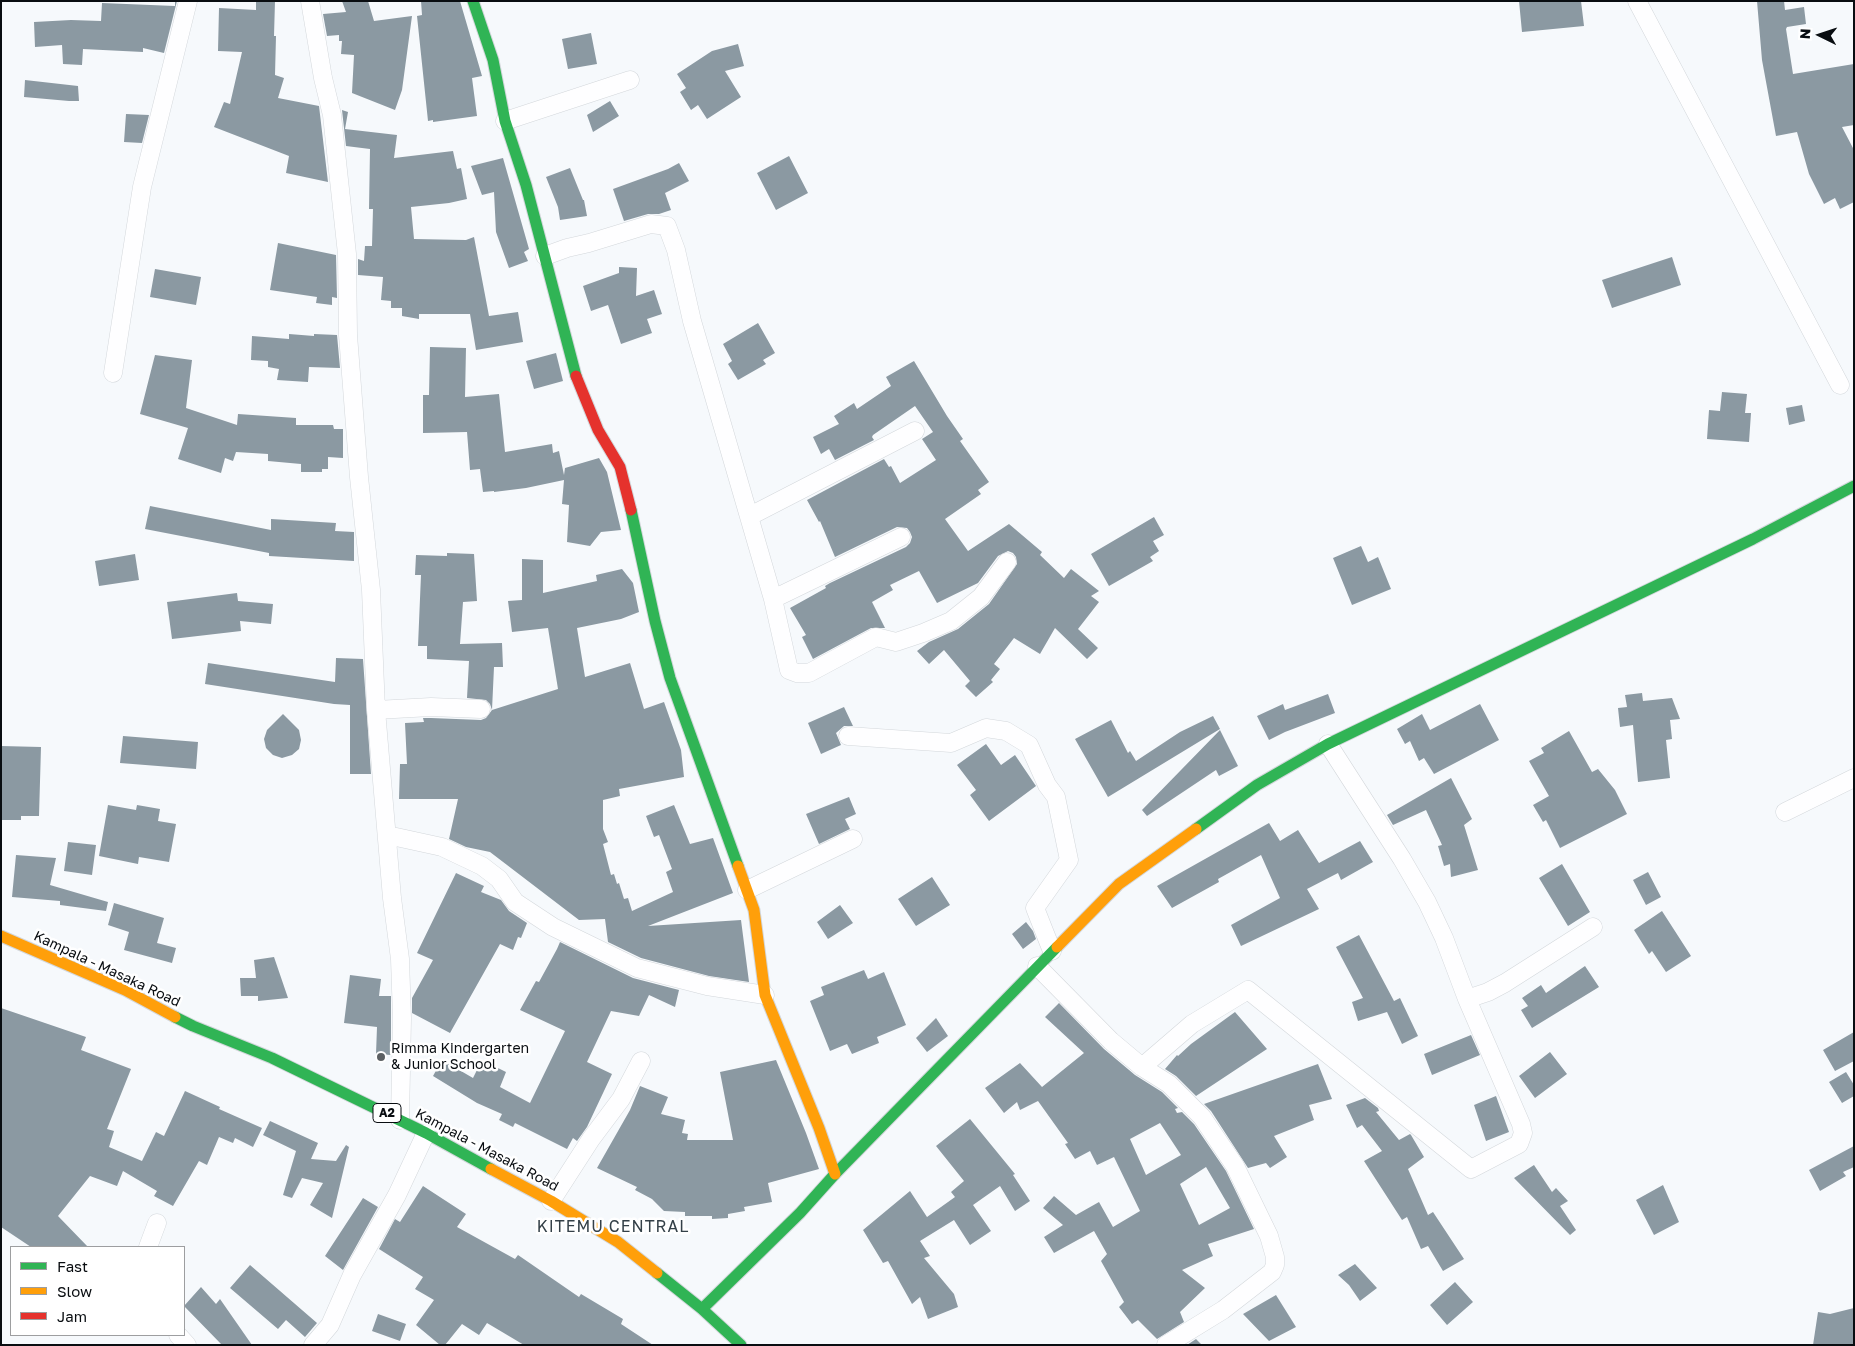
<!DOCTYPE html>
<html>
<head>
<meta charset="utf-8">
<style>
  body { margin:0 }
  #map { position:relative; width:1855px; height:1346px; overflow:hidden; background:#f6f9fc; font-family:"Golos Text",sans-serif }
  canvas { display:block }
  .frame { position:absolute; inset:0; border:2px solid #090d11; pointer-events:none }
  .legend { position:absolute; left:10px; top:1246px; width:175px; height:90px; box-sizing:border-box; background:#fff; border:1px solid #9d9ea0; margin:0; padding:6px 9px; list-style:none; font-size:15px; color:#090d11 }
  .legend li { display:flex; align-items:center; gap:10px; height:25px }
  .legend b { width:25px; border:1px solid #9d9ea0 }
  .north { position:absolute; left:1795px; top:10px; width:50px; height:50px; -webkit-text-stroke:4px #fff; paint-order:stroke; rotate:274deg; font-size:14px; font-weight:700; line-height:20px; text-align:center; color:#090d11 }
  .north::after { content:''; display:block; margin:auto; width:18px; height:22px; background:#090d11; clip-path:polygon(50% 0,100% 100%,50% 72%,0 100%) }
</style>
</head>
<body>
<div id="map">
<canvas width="1855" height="1346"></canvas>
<div class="frame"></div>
<ul class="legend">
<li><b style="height:6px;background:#30b455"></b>Fast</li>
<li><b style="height:6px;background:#ff9f0a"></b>Slow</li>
<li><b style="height:6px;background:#e5322d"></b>Jam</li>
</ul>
<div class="north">N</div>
</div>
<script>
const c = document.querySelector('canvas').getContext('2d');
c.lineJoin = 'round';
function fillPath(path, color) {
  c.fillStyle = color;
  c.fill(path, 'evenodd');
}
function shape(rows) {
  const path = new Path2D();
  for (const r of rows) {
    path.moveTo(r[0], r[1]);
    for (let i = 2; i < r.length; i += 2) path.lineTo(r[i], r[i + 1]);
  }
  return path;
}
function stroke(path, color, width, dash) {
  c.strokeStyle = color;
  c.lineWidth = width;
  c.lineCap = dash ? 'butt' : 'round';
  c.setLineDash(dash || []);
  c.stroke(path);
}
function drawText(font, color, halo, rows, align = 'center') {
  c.font = font + ' "Golos Text",sans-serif';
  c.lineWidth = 5;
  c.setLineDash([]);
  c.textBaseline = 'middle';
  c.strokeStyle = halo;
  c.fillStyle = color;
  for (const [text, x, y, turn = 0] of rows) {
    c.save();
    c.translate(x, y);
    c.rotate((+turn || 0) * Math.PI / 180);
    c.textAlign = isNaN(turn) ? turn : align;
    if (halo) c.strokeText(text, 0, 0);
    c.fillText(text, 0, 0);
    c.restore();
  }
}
const building = shape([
  [175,1,177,1,164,53,143,48,143,52,83,49,82,65,63,64,62,45,35,47,34,22,71,20,101,21,102,3,175,6],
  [256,1,275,1,274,36,276,36,275,75,284,78,278,98,319,106,328,182,286,173,289,156,214,127,224,102,230,104,242,52,218,51,219,8,256,10],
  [342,1,368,1,374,21,412,16,402,90,395,110,352,93,354,55,341,54,342,41,339,41,339,35,327,36,323,14,346,12],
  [421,1,460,1,482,76,472,78,477,116,433,122,433,120,428,121,417,16,422,15],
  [1519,1,1581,1,1584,26,1522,32],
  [1757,1,1784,1,1785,10,1804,7,1806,24,1787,27,1786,29,1793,74,1854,64,1854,125,1842,127,1854,150,1854,202,1840,209,1835,198,1824,204,1809,174,1797,132,1776,136,1762,60],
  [591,33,597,64,568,69,562,39],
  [738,44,744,66,725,71,741,97,707,119,698,105,691,110,680,92,686,88,677,74,712,51],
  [25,80,78,86,79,101,69,101,24,97],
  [610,101,619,116,593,132,587,115],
  [342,110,348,112,345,129,397,135,394,158,453,151,457,169,461,168,467,199,449,203,411,207,414,239,466,240,474,237,489,316,518,312,523,342,476,350,470,314,419,314,419,319,402,316,402,308,391,308,391,301,381,300,383,277,358,275,358,259,364,261,365,246,372,246,373,209,369,209,370,149,346,146],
  [126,114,149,115,142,143,124,142],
  [789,156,808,193,776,210,757,173],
  [503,158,529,249,524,252,528,261,509,268,496,232,494,192,482,195,471,166],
  [679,163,689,181,665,193,671,210,659,214,648,214,624,221,613,189,668,169],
  [570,168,583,200,584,200,587,216,560,220,558,207,546,177],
  [278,243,336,255,337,298,332,297,332,305,316,303,317,297,270,290],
  [1672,257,1681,285,1612,308,1602,280],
  [619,267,637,268,636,296,654,290,662,314,647,319,652,333,621,344,608,305,591,311,583,286,619,273],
  [155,269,201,277,196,305,150,297],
  [758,323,775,353,763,360,766,364,738,380,728,364,732,361,723,344],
  [289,334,314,336,314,334,337,335,340,368,309,367,308,382,277,380,279,369,268,367,268,361,251,360,252,336,289,339],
  [430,347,466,348,465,397,499,394,505,452,552,444,553,453,559,451,564,475,565,468,599,458,607,472,621,530,601,532,590,546,567,542,569,505,562,504,564,480,526,488,494,492,494,491,483,492,480,469,470,470,467,432,423,433,423,395,429,395],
  [556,353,563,381,534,389,526,361],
  [155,355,192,360,186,408,237,425,238,414,296,418,296,425,333,425,334,429,343,429,343,458,328,457,328,469,322,469,322,472,301,472,301,464,268,461,268,454,236,452,233,461,225,458,221,473,178,459,188,428,140,414],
  [914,361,947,416,963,439,960,441,989,482,978,490,981,494,945,519,968,551,1009,524,1042,552,1040,555,1064,578,1071,569,1099,591,1091,596,1099,602,1078,629,1098,648,1087,659,1055,628,1040,654,1014,638,994,664,1000,669,991,680,993,682,976,697,965,686,970,681,944,650,929,664,917,651,929,642,958,629,989,604,1017,564,1016,557,1013,553,1008,551,998,556,978,583,937,603,919,571,890,585,893,590,872,602,885,628,871,628,813,659,802,637,806,635,790,608,826,588,825,586,830,583,906,547,910,543,912,537,910,532,907,528,897,527,835,557,820,521,819,522,807,500,884,459,889,467,891,466,900,483,936,460,922,439,933,432,915,406,873,435,872,437,874,440,835,460,829,449,821,454,813,437,839,424,834,416,854,403,857,409,891,386,886,377],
  [1722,392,1747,394,1745,413,1751,413,1749,442,1707,439,1709,410,1720,411],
  [1802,405,1805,421,1789,425,1786,408],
  [150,506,271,530,271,519,336,523,335,531,354,532,354,561,269,556,269,553,145,529],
  [1154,517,1164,535,1153,541,1159,551,1150,557,1153,561,1109,586,1091,554],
  [1361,546,1368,562,1378,557,1391,589,1352,605,1333,558],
  [447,553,474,554,477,601,463,602,460,644,502,643,503,667,494,667,492,710,558,689,548,628,512,632,508,601,522,600,522,559,543,560,543,593,597,581,596,575,622,569,633,583,639,612,621,619,577,628,585,677,630,663,644,709,664,702,681,750,684,777,619,789,620,796,603,800,603,829,608,842,603,844,611,875,614,874,617,884,619,883,624,899,628,898,632,911,673,892,666,872,672,869,659,835,654,837,646,816,674,805,690,844,713,838,733,893,648,926,741,920,749,982,709,976,641,958,608,942,605,919,579,920,490,852,466,847,449,839,458,799,399,799,400,764,407,764,405,723,424,722,423,718,431,718,481,720,486,718,492,710,490,704,486,700,467,698,469,661,427,659,427,646,418,646,421,575,415,575,416,555,447,556],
  [135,554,139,580,99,586,95,561],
  [237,593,238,601,273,604,271,624,240,621,241,631,172,639,167,602],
  [336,658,363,659,371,774,350,774,350,705,334,704,205,684,208,663,335,682],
  [1642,693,1643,701,1672,698,1680,719,1670,720,1672,739,1666,740,1670,778,1638,782,1633,725,1620,727,1618,708,1627,707,1625,695],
  [1328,694,1335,713,1285,732,1269,740,1257,716,1283,704,1285,710],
  [1480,704,1499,740,1434,774,1424,758,1419,761,1410,741,1405,744,1397,729,1422,714,1430,730],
  [844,707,853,726,844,726,836,733,841,745,821,754,808,723],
  [283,714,299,730,301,740,299,749,292,755,282,758,273,755,266,748,264,739,267,730],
  [1213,716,1220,729,1108,797,1075,739,1111,720,1128,753,1130,751,1136,761,1180,732],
  [1220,730,1238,766,1219,776,1216,770,1147,816,1142,810],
  [1569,731,1592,772,1598,769,1615,790,1627,814,1560,848,1546,820,1543,822,1533,805,1549,796,1529,761,1544,753,1541,748],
  [123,736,198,742,196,769,120,763],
  [986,744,1001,765,1015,755,1036,786,989,821,970,795,976,790,957,765],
  [1,746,41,747,39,816,21,816,21,820,1,820],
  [1451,778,1472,819,1464,825,1478,870,1451,877,1450,864,1444,866,1438,846,1442,845,1426,810,1393,825,1387,815],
  [849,797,856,814,845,819,850,829,819,844,806,814],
  [108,805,136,810,137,805,160,809,158,821,176,824,169,862,139,857,138,864,99,856],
  [1269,823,1280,841,1298,830,1319,863,1360,841,1373,862,1341,880,1338,873,1307,889,1319,909,1241,946,1231,925,1280,898,1261,855,1218,879,1219,882,1172,908,1157,886],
  [68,842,96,845,92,875,64,871],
  [16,855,56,858,50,885,108,902,106,911,60,905,60,901,12,897],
  [1562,864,1590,912,1568,926,1539,878],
  [1648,872,1661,897,1646,905,1633,880],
  [456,873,484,886,481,892,501,900,509,911,527,923,521,938,518,937,513,950,500,944,450,1033,412,1013,412,998,433,960,417,953],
  [932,877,950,905,916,926,898,899],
  [114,903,164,918,157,943,176,948,172,963,124,950,129,932,108,925],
  [840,905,853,923,828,939,817,922],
  [1662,911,1691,956,1666,972,1652,951,1649,954,1634,930],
  [1026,922,1033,931,1036,939,1023,949,1012,934],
  [1359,935,1394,1001,1400,998,1418,1036,1402,1044,1387,1012,1358,1021,1352,1002,1363,998,1336,947],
  [560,942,633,978,679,990,675,1007,649,995,639,1016,611,1011,587,1062,612,1074,587,1127,577,1141,573,1138,567,1149,515,1123,513,1127,499,1120,502,1114,477,1103,433,1076,442,1060,473,1078,482,1060,506,1072,500,1087,530,1103,565,1031,520,1010,536,981,539,982,557,949],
  [274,957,288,998,258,1001,258,996,241,996,240,978,256,978,254,960],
  [1585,966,1599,987,1532,1028,1521,1010,1528,1006,1522,998,1541,985,1546,993],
  [864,970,868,979,884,972,906,1025,877,1037,879,1043,852,1054,847,1044,830,1051,810,1001,824,995,821,987],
  [350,975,381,979,379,996,391,996,391,1055,376,1054,377,1027,344,1023],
  [1059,1003,1104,1049,1135,1075,1162,1092,1178,1108,1175,1109,1177,1113,1182,1112,1194,1124,1226,1171,1254,1229,1208,1244,1213,1256,1182,1270,1205,1288,1180,1312,1184,1322,1157,1339,1138,1320,1132,1324,1119,1307,1124,1302,1101,1261,1107,1254,1094,1231,1054,1253,1044,1237,1063,1225,1043,1208,1054,1196,1076,1215,1099,1202,1113,1227,1140,1211,1114,1157,1097,1165,1090,1151,1075,1159,1065,1144,1068,1143,1038,1101,1020,1110,1017,1102,1004,1113,985,1088,1020,1063,1042,1087,1084,1053,1045,1017],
  [1160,1123,1181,1155,1146,1175,1130,1139],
  [1206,1167,1230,1208,1199,1225,1180,1184],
  [1,1008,86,1037,81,1050,131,1069,107,1129,114,1131,109,1147,142,1161,156,1132,164,1136,185,1091,220,1107,219,1109,262,1128,253,1147,235,1138,233,1143,219,1137,207,1165,199,1161,173,1206,154,1196,157,1191,123,1171,117,1186,90,1176,58,1216,88,1247,31,1247,1,1227],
  [1235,1012,1267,1049,1196,1096,1176,1076,1165,1069,1177,1055,1178,1056,1191,1044],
  [936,1018,948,1036,927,1052,916,1038],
  [1854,1032,1854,1061,1835,1071,1823,1050],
  [1471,1035,1480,1055,1432,1075,1424,1054],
  [1550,1052,1567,1074,1535,1098,1519,1076],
  [776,1060,806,1133,819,1169,768,1183,772,1202,744,1207,745,1211,728,1214,728,1218,712,1219,712,1216,685,1216,685,1212,664,1211,652,1199,635,1190,637,1187,597,1168,630,1110,640,1086,668,1097,661,1114,685,1120,682,1133,688,1134,687,1140,733,1140,720,1072],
  [1318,1064,1332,1099,1309,1105,1314,1120,1274,1136,1287,1157,1270,1168,1266,1163,1248,1168,1211,1111,1204,1104],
  [1846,1072,1854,1085,1854,1096,1842,1103,1829,1082],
  [1496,1096,1509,1132,1486,1141,1474,1105],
  [1365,1098,1378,1108,1379,1111,1376,1112,1399,1140,1410,1134,1411,1135,1424,1157,1408,1169,1428,1215,1433,1212,1464,1259,1443,1271,1428,1246,1421,1249,1407,1217,1402,1220,1364,1161,1382,1151,1362,1125,1357,1128,1346,1105],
  [970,1119,1015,1174,1013,1175,1030,1201,1015,1211,1000,1186,973,1205,991,1231,970,1245,954,1220,920,1241,930,1256,924,1258,954,1294,958,1307,928,1319,920,1297,912,1304,888,1261,883,1263,863,1230,910,1191,927,1217,955,1197,951,1192,964,1181,936,1146],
  [270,1121,318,1143,311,1159,336,1161,346,1145,349,1147,332,1218,310,1205,323,1183,302,1178,292,1198,283,1195,296,1151,263,1135],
  [1854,1146,1854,1167,1843,1172,1846,1176,1820,1191,1809,1170],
  [1534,1165,1552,1192,1556,1188,1568,1201,1560,1206,1576,1230,1570,1235,1514,1178],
  [1663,1185,1679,1222,1654,1235,1636,1200],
  [423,1186,466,1214,457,1227,515,1259,518,1255,579,1297,581,1294,623,1319,621,1324,653,1345,524,1345,487,1323,479,1335,462,1324,445,1345,440,1345,416,1325,434,1300,415,1289,423,1277,379,1249,395,1219,400,1222],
  [363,1198,378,1207,343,1270,325,1256],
  [1355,1264,1377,1288,1360,1301,1349,1285,1338,1275],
  [250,1265,317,1323,305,1337,286,1320,278,1329,230,1288],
  [1455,1282,1473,1302,1447,1325,1430,1305],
  [201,1287,216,1304,220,1299,252,1345,222,1345,184,1306],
  [1276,1295,1296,1327,1269,1341,1243,1314],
  [1854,1308,1854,1345,1813,1345,1818,1312,1830,1314],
  [378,1314,406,1324,400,1341,372,1331],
  [1196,1339,1202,1345,1187,1345]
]);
const street = shape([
  [310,1,323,78,332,115,347,254,348,335,359,477,371,590,376,710,392,898,400,959,402,1018,400,1120],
  [1637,1,1840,385],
  [505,121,630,80],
  [545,256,567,248,589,243,651,224,667,226,676,250,692,321,773,599,789,670,797,673,809,673,876,637,896,642,923,633,951,621,981,597,1007,562],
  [113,373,142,187,188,1],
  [750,516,915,431],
  [773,599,901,537],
  [376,710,431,707,481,709],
  [848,736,951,743,986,728,1006,731,1029,745,1047,785,1056,797,1069,860,1035,908,1052,951],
  [1785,812,1854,778],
  [387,835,442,847,482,866,499,879,515,902,553,927,637,968,707,986,765,995],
  [747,890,853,839],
  [1037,966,1111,1041,1142,1067,1169,1084,1202,1117,1235,1166,1269,1236,1275,1257,1275,1265,1272,1272,1223,1310,1166,1345],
  [1467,999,1488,992,1505,983,1593,927],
  [1142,1067,1192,1024,1248,990,1471,1169,1519,1144,1523,1133,1521,1124,1467,999,1444,938,1427,902,1402,859,1328,744],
  [551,1201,591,1139,621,1099,641,1061],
  [148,1247,157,1223],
  [178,1335,187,1345],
  [313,1345,330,1325,352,1275,397,1195,426,1133]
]);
const fast = shape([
  [473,1,493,60,505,121,526,185,576,376],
  [631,510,655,621,670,678,738,866],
  [1196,829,1257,785,1328,744,1753,539,1854,486],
  [175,1017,193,1026,272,1058,426,1133,491,1169],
  [657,1273,702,1309,741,1345],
  [702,1309,800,1213,835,1174,1057,947]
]);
const slow = shape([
  [738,866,754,910,765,995,819,1128,835,1174],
  [1,936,125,990,175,1017],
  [1057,947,1119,884,1196,829],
  [491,1169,551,1201,618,1242,657,1273]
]);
const jam = shape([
  [576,376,598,430,620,467,631,510]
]);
const markers = [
  [381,1057,5,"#5c6063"]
];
const shields = [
  [387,1113,28]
];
const shieldNames = [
  ["A2",387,1113]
];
const streetNames = [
  ["Kampala - Masaka Road",107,969,25],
  ["Kampala - Masaka Road",487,1150,28]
];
const poiNames = [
  ["Rimma Kindergarten",391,1049],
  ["& Junior School",391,1065]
];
const quarterNames = [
  ["KITEMU CENTRAL",613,1227]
];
fillPath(building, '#8b99a2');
stroke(street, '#d3d7db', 19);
stroke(fast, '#d3d7db', 13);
stroke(slow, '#d3d7db', 13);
stroke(jam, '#d3d7db', 13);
stroke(street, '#fefeff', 18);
stroke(fast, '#30b455', 11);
stroke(slow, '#ff9f0a', 11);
stroke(jam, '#e5322d', 11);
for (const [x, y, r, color] of markers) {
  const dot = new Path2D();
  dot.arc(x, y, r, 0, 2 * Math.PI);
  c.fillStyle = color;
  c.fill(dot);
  stroke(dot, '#fff', 2);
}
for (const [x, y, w] of shields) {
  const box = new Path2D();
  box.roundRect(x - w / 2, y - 9.5, w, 19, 4);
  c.fillStyle = '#fff';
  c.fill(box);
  stroke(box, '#090d11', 1);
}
drawText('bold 12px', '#090d11', null, shieldNames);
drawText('14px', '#090d11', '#fff', streetNames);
drawText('14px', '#090d11', '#fff', poiNames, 'left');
c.letterSpacing = '1px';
drawText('16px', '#344048', '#fff', quarterNames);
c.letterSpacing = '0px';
</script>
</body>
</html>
